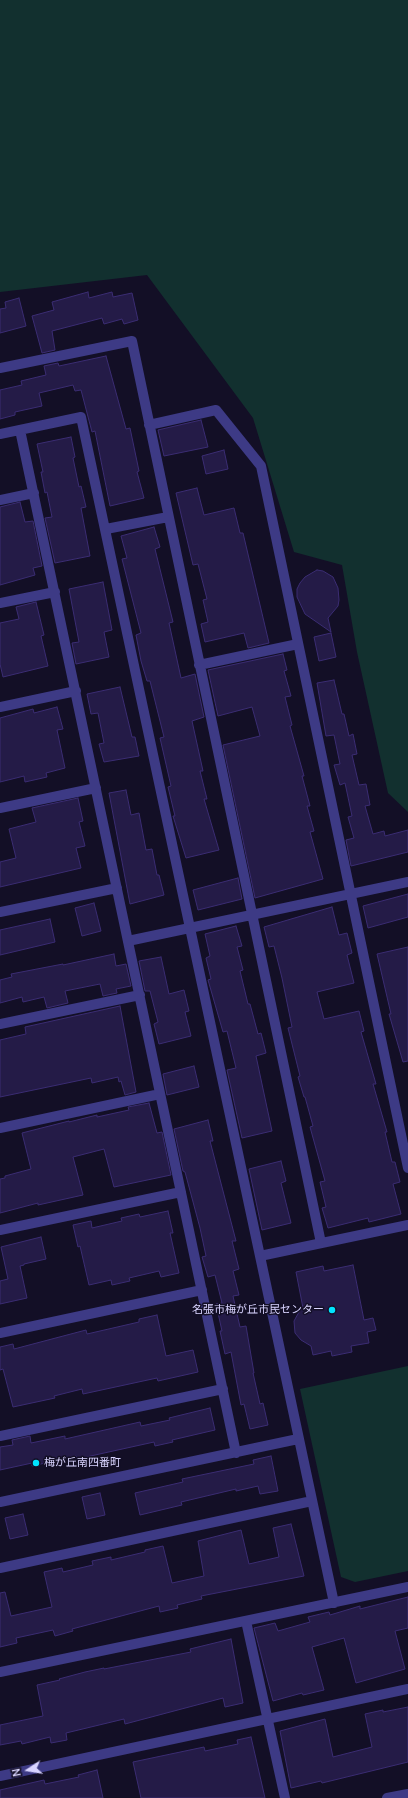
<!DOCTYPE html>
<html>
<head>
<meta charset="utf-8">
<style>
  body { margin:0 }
  #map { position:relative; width:408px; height:1798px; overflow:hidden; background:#130f26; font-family:Manrope,sans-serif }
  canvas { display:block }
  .north { position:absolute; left:8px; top:1750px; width:40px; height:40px; -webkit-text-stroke:3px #130f26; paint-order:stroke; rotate:258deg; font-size:11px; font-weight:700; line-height:16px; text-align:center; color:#d9d4ff }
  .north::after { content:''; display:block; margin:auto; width:14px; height:18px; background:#d9d4ff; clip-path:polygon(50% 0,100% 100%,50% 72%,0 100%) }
</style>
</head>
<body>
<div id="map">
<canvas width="408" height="1798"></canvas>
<div class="north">N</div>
</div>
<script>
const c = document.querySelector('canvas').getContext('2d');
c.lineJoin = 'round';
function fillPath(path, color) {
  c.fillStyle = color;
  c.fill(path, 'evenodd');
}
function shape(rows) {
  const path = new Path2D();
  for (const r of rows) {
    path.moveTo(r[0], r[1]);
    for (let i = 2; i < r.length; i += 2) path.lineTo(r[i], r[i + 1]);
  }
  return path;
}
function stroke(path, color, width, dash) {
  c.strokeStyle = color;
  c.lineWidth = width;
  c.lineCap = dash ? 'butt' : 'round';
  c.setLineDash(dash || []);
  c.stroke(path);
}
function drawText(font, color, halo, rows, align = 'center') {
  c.font = font + ' Manrope,"Noto Sans JP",sans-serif';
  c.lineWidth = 3;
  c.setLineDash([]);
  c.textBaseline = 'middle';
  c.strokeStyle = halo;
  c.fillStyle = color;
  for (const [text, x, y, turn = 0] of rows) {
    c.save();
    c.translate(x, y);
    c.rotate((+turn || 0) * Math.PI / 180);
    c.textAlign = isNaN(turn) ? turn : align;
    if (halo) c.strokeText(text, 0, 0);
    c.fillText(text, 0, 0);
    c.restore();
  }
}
const green = shape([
  [0,0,408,0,408,812,388,793,357,652,342,565,294,552,253,418,147,275,0,292],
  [408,1366,408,1571,355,1582,341,1577,300,1389]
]);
const building = shape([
  [88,292,89,298,112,292,113,297,132,293,138,320,124,324,122,319,104,324,102,318,52,331,55,350,42,353,32,316,54,310,52,302,88,292],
  [19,298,26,326,0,333,0,309,6,308,5,302,19,298],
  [106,356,126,429,130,428,139,471,137,472,144,498,110,506,95,431,92,432,81,390,75,391,73,385,39,393,42,406,15,412,15,415,0,419,0,390,22,385,21,381,46,375,44,366,58,363,59,366,106,356],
  [201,420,208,447,164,456,158,430,201,420],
  [71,437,75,457,73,458,79,487,81,486,86,507,81,508,90,556,55,563,45,518,52,517,47,492,45,493,41,472,43,472,37,444,71,437],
  [224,450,228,469,206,474,202,456,224,450],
  [197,488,204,515,234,508,240,533,243,533,269,643,248,648,244,633,205,642,201,624,208,622,203,600,207,599,198,564,193,565,176,493,197,488],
  [20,502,25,522,33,521,42,566,33,568,35,575,0,585,0,507,20,502],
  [154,527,160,547,155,549,173,622,169,623,181,678,195,674,204,717,192,721,203,771,200,771,207,799,204,799,219,850,186,858,173,816,175,816,168,787,171,786,160,738,164,737,150,681,147,681,141,661,136,635,141,633,122,559,127,558,121,536,154,527],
  [317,570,323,571,333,577,338,588,339,600,338,606,328,618,331,632,305,614,297,597,297,589,300,583,305,577,317,570],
  [103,582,112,630,104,632,109,657,76,664,72,643,79,642,69,589,103,582],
  [36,602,44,635,41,636,48,666,3,677,0,664,0,623,19,619,16,607,36,602],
  [331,633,336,657,319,661,314,637,331,633],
  [283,654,287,670,284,671,291,696,285,697,292,725,290,726,304,776,302,776,310,806,307,806,314,831,310,832,323,879,255,898,223,745,260,736,252,707,218,716,208,670,283,654],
  [334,680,342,714,344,714,349,736,353,734,357,754,352,755,359,785,366,784,370,805,365,806,373,834,384,831,385,836,408,830,408,852,351,866,346,840,354,838,348,817,352,816,345,783,340,785,334,765,340,764,334,735,326,736,317,683,334,680],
  [120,687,132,737,135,737,139,756,104,762,99,744,104,743,98,713,91,714,87,694,120,687],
  [57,707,63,729,57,730,65,768,46,773,47,777,25,782,24,776,0,782,0,718,33,709,34,713,57,707],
  [126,790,131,815,139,813,146,850,152,849,157,875,159,875,164,895,130,904,109,793,126,790],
  [78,798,83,821,79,822,85,846,76,848,81,868,0,887,0,862,16,858,9,829,36,822,32,808,78,798],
  [238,878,242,899,198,910,193,890,238,878],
  [408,894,408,917,368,928,363,906,408,894],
  [94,903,101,931,82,936,75,908,94,903],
  [332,907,339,935,347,933,352,953,347,955,354,983,317,992,324,1019,359,1011,364,1031,361,1032,376,1084,373,1084,387,1132,385,1132,392,1162,395,1162,400,1182,393,1184,401,1214,369,1222,368,1218,328,1228,322,1208,326,1207,320,1182,325,1181,310,1127,313,1126,305,1097,304,1097,298,1077,300,1076,288,1028,292,1027,282,978,274,946,269,947,264,927,332,907],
  [50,919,55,942,0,955,0,930,50,919],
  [236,926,242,946,237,947,243,970,240,971,248,1004,250,1004,258,1034,261,1033,266,1053,256,1056,272,1131,242,1138,227,1070,236,1068,227,1031,223,1032,208,980,211,979,206,958,210,956,205,934,236,926],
  [408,947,408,1061,403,1062,389,1014,391,1014,377,954,408,947],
  [114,954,116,966,126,964,131,986,116,989,117,993,103,996,100,984,65,991,68,1003,47,1008,44,997,23,1002,22,997,0,1003,0,980,12,977,11,974,63,964,63,965,114,954],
  [161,957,169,994,184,990,189,1011,185,1012,191,1036,159,1044,154,1024,158,1022,150,991,145,991,139,961,161,957],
  [120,1006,136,1092,125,1095,121,1081,119,1082,118,1077,92,1083,91,1078,0,1097,0,1040,26,1034,25,1027,120,1006],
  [194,1066,199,1087,167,1095,163,1074,194,1066],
  [149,1103,157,1133,162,1132,171,1175,114,1187,104,1149,73,1157,83,1195,38,1205,38,1203,0,1213,0,1179,5,1178,5,1176,31,1169,22,1133,69,1121,69,1122,97,1115,97,1117,129,1110,128,1107,149,1103],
  [208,1120,213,1141,210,1141,236,1241,232,1241,239,1269,233,1271,239,1295,233,1296,240,1327,246,1326,254,1373,253,1373,260,1404,263,1403,268,1425,250,1429,244,1404,241,1405,231,1352,225,1354,220,1331,222,1331,216,1304,222,1303,215,1275,208,1277,202,1257,206,1256,200,1228,185,1172,183,1171,174,1129,208,1120],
  [281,1161,286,1181,281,1183,291,1223,262,1230,249,1169,281,1161],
  [168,1211,173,1233,170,1233,179,1273,161,1277,159,1271,129,1278,130,1281,112,1285,111,1280,89,1285,80,1246,78,1247,73,1225,91,1221,92,1228,122,1221,121,1218,139,1214,140,1217,168,1211],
  [41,1237,46,1259,24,1264,24,1265,20,1266,27,1298,0,1304,0,1281,8,1279,1,1247,41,1237],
  [353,1265,364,1320,373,1318,376,1330,367,1332,369,1343,351,1346,352,1352,332,1356,331,1351,313,1355,311,1346,301,1340,295,1333,294,1321,299,1312,303,1308,296,1272,323,1266,324,1271,353,1265],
  [157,1315,166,1356,193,1350,198,1372,158,1381,157,1378,83,1394,82,1389,54,1396,55,1398,13,1407,3,1369,0,1370,0,1347,13,1344,14,1349,86,1330,87,1334,139,1322,139,1319,157,1315],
  [210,1408,215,1430,172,1440,173,1442,155,1446,154,1442,77,1459,76,1456,32,1466,32,1463,0,1470,0,1447,13,1445,12,1440,30,1436,31,1443,65,1436,65,1439,140,1422,141,1426,170,1420,169,1418,210,1408],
  [271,1456,278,1491,260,1494,258,1486,236,1491,236,1489,181,1502,182,1505,140,1515,135,1493,183,1482,182,1479,254,1464,253,1460,271,1456],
  [100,1493,105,1515,87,1519,82,1497,100,1493],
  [23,1514,28,1535,10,1539,5,1518,23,1514],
  [291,1524,304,1576,201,1596,202,1599,177,1605,178,1608,160,1612,159,1606,72,1629,73,1631,55,1636,53,1630,16,1638,17,1643,0,1647,0,1593,5,1592,11,1616,52,1607,44,1572,62,1568,63,1572,93,1565,92,1561,111,1557,111,1560,145,1552,145,1550,163,1546,172,1583,204,1576,198,1541,241,1530,249,1564,279,1557,273,1528,291,1524],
  [408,1597,408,1628,395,1631,405,1669,356,1683,344,1638,312,1647,324,1690,303,1695,302,1693,273,1701,254,1628,275,1623,278,1631,310,1622,308,1617,329,1612,330,1615,360,1606,360,1609,408,1597],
  [231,1639,243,1703,225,1707,223,1698,125,1724,124,1719,66,1733,67,1740,51,1743,50,1737,22,1744,21,1741,0,1745,0,1725,43,1716,37,1685,60,1680,59,1679,85,1672,104,1668,104,1669,191,1652,190,1649,231,1639],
  [408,1707,408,1762,322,1783,321,1781,291,1788,280,1731,325,1719,333,1757,372,1747,365,1714,383,1710,383,1712,408,1707],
  [251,1737,265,1798,141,1798,133,1762,204,1747,205,1751,238,1744,237,1740,251,1737],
  [97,1770,103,1798,0,1798,0,1790,44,1780,45,1784,79,1777,78,1775,97,1770]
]);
const street = shape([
  [0,368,132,341,321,1243],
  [149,425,216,410,261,466,408,1168],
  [20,430,236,1453],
  [0,434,81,417,334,1603],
  [0,500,34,493],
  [106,529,168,517],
  [0,603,55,592],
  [199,665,298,644],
  [0,707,76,691],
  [0,808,96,788],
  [0,912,117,888],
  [128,941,408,882],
  [0,1024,140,995],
  [0,1128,160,1094],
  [0,1230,181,1192],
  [260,1256,408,1225],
  [0,1333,202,1290],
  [0,1436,223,1389],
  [0,1502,298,1439],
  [0,1568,312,1501],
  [246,1621,285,1798],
  [0,1672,408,1587],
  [0,1776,408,1689],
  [387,1798,408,1794]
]);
const markers = [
  [332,1310,4,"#00e5ff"],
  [36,1463,4,"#00e5ff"]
];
const poiNames = [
  ["名張市梅が丘市民センター",324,1310],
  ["梅が丘南四番町",44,1463,"left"]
];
fillPath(green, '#12302f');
fillPath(building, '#241b47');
stroke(building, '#3b2d73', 1);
stroke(street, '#3d3a85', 10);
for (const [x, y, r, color] of markers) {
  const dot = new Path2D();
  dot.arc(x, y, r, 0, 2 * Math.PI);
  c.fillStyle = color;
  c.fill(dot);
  stroke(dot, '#130f26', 1.5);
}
drawText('11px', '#d9d4ff', '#130f26', poiNames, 'right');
</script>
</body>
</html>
